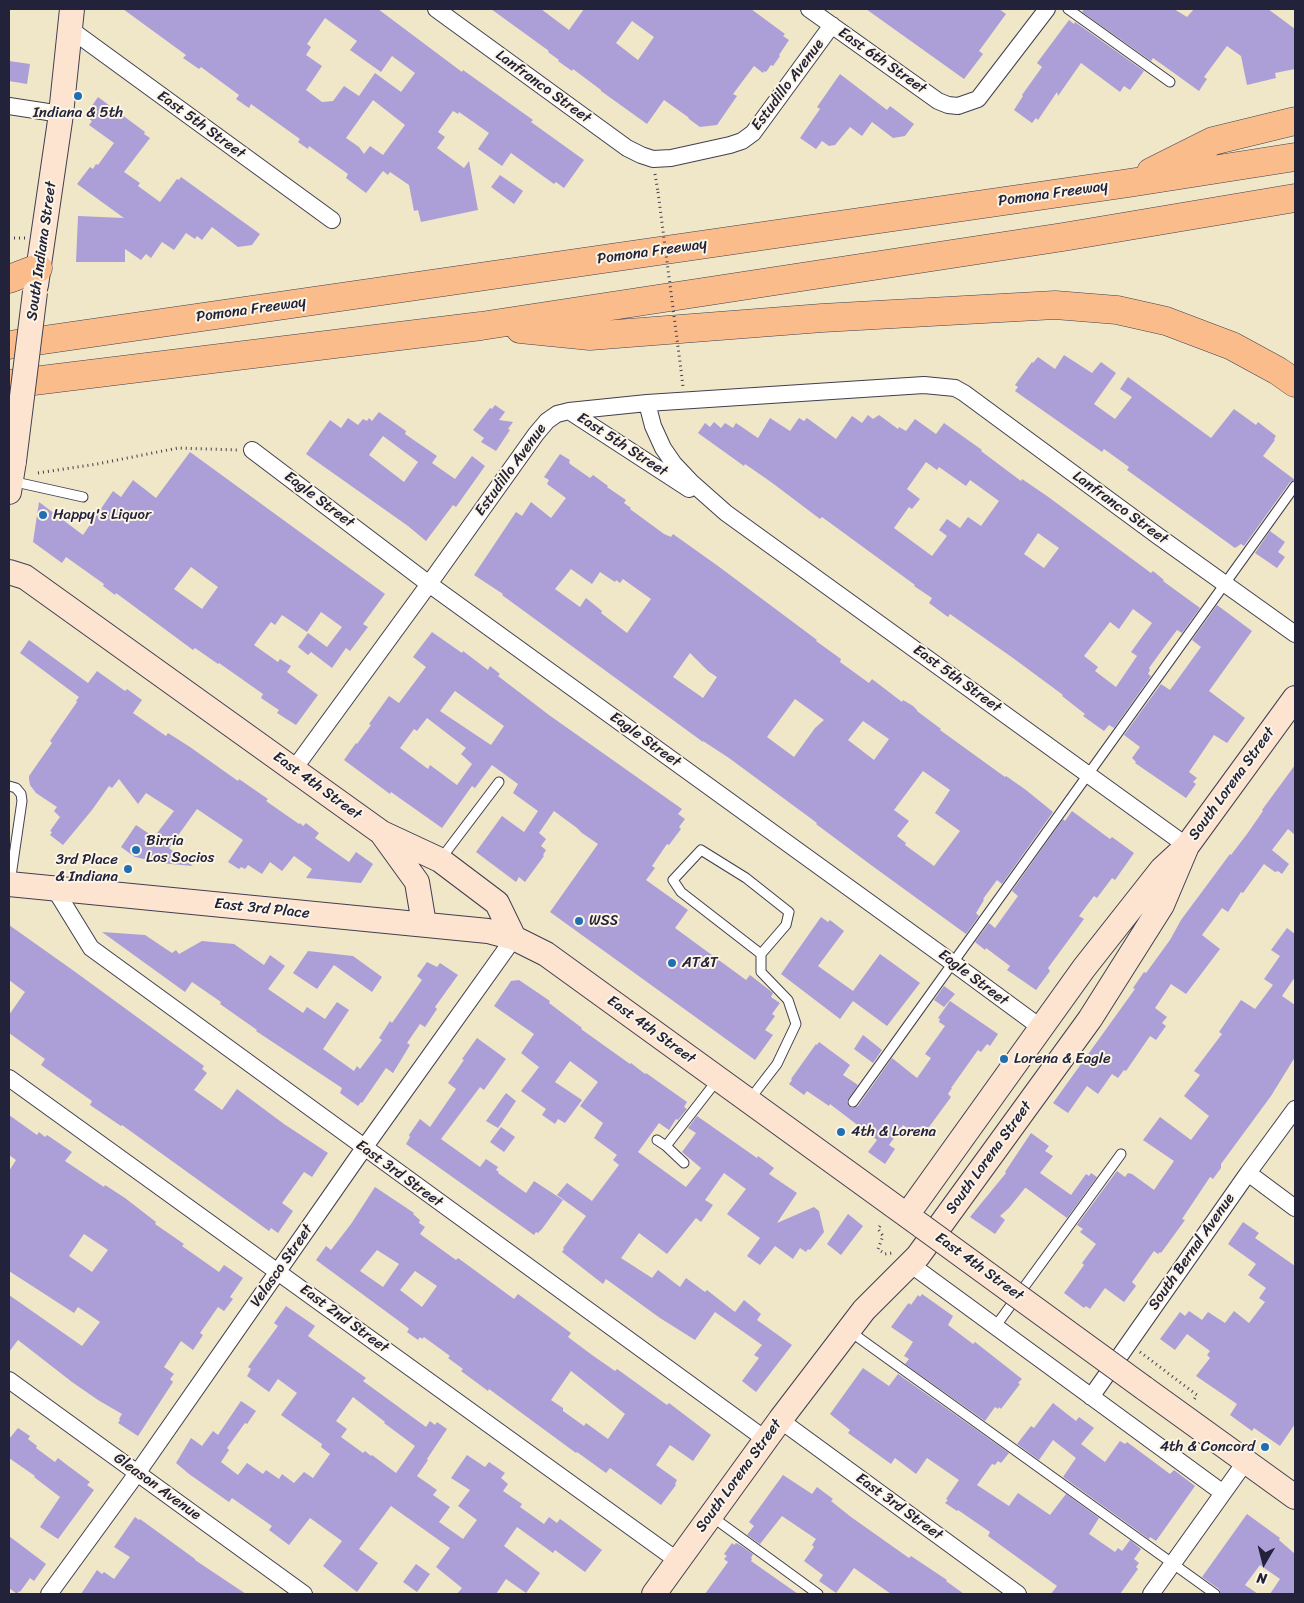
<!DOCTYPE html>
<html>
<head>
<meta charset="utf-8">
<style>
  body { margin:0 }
  #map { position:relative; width:1304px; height:1603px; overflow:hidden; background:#f0e6c8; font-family:Sriracha,sans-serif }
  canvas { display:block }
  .frame { position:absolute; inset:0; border:10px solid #22223b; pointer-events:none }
  .north { position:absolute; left:1239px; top:1538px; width:50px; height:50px; -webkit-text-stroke:4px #fcf5e5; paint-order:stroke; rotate:188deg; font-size:14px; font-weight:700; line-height:20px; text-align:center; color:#22223b }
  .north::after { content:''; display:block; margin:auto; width:18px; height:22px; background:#22223b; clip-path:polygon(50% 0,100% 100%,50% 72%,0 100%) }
</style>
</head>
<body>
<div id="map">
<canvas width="1304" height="1603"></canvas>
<div class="frame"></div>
<div class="north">N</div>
</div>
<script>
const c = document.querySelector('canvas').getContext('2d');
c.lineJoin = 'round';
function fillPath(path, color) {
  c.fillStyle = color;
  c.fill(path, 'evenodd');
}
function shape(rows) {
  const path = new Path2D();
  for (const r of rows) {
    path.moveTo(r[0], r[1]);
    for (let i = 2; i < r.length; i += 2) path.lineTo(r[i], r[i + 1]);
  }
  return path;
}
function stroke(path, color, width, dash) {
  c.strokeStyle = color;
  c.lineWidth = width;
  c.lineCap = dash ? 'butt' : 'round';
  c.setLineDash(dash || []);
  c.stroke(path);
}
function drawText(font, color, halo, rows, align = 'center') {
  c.font = font + ' Sriracha,sans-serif';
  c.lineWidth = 4;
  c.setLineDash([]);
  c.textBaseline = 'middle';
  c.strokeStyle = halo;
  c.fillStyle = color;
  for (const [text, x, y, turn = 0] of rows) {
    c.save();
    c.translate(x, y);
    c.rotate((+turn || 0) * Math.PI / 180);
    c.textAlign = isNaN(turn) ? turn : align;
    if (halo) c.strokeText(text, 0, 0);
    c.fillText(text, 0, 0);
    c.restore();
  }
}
const building = shape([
  [123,9,378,9,462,72,463,70,533,120,531,122,584,160,564,188,556,182,554,184,511,153,502,166,478,149,489,133,459,112,458,114,453,111,438,132,445,137,437,148,464,168,469,161,478,210,421,222,418,210,414,211,409,185,390,172,388,175,383,171,366,193,346,178,348,174,309,146,308,149,298,142,300,139,251,104,249,108,236,99,239,95,201,67,199,69,183,58,186,55],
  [325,18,357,41,350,50,381,72,392,56,415,73,401,92,375,73,359,96,344,86,333,101,322,102,306,90,322,66,306,55,311,47,307,44],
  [373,100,405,125,383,155,370,146,364,154,359,147,346,138],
  [491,9,541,9,569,30,584,9,751,9,785,34,783,36,789,40,779,55,780,56,773,66,771,65,766,72,764,71,763,73,754,66,733,94,737,96,717,125,700,127,689,119,688,117,664,100,647,124,601,91,601,90,573,69,572,71,558,61,559,60,548,52,549,51],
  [632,21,654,37,638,60,616,43],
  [866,9,999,9,1006,14,979,51,983,54,964,79],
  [1084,9,1174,9,1187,17,1194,9,1268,9,1295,29,1295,69,1275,73,1276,78,1247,85,1241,56,1227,46,1204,77,1207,79,1199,91,1153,58,1151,61,1082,12],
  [1069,20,1074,24,1075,22,1144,71,1130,90,1124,86,1120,92,1081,63,1058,96,1057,92,1038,120,1036,118,1032,123,1014,110,1023,96,1022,95,1042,67,1037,63],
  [9,61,30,64,27,84,9,81],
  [840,74,887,110,890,106,914,124,905,136,893,138,872,122,862,136,850,127,835,145,829,146,822,141,816,149,800,138,820,109,817,107],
  [98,97,145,132,144,134,150,138,124,172,140,183,138,186,160,202,177,179,179,180,181,177,260,234,252,245,238,247,212,227,202,240,197,236,195,239,186,233,174,250,162,242,151,258,146,254,141,260,125,249,125,262,76,262,78,216,124,218,77,184,90,167,93,169,96,164,98,165,114,143,89,125,92,121,85,116],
  [500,175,523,191,514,204,491,187],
  [1064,355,1092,373,1101,362,1116,373,1094,404,1115,419,1132,397,1120,389,1128,377,1211,438,1234,409,1256,425,1258,422,1276,436,1274,439,1275,440,1263,456,1295,480,1290,482,1244,546,1241,544,1235,548,1127,470,1129,467,1104,449,1102,452,1015,391,1018,387,1015,385,1032,362,1033,363,1038,357,1055,369],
  [495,405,505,412,499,420,513,422,508,429,510,430,496,451,481,442,484,438,473,430,490,408,492,409],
  [379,412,406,431,405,434,437,456,432,463,455,479,472,456,485,466,456,507,453,505,426,541,408,526,306,454,330,420,341,428,348,418,358,425,363,419,367,421,369,418,372,421],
  [383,436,418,462,404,482,369,455],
  [868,415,873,419,879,415,898,429,899,427,906,431,915,419,936,434,944,423,982,450,981,451,1021,481,1022,479,1047,496,1151,573,1153,571,1164,580,1163,581,1200,608,1182,633,1177,630,1165,646,1149,668,1150,670,1148,674,1151,676,1114,728,1109,725,1104,731,1083,716,1085,714,1062,696,1063,695,1013,658,950,614,948,617,929,603,932,598,914,586,915,585,822,517,820,519,771,482,745,464,744,466,698,433,705,423,710,427,714,422,721,428,725,423,733,428,736,423,758,438,770,418,790,431,799,418,804,421,807,418,836,439,852,416,862,423],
  [926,462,937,470,939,467,966,486,970,480,999,501,981,526,968,517,960,528,947,519,939,530,947,536,932,556,894,528,909,507,912,509,920,499,907,489],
  [1038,533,1059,548,1044,568,1024,554],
  [1133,609,1152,623,1131,652,1137,656,1116,687,1095,671,1098,667,1084,656,1110,622,1119,629],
  [190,452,385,594,363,624,368,627,350,651,346,648,332,668,311,652,308,655,298,647,308,633,327,647,342,627,321,612,307,632,282,615,275,625,271,622,254,645,278,662,280,659,291,666,287,672,318,695,296,725,277,713,279,710,261,698,263,694,219,663,218,664,195,648,193,650,116,593,115,595,103,586,104,584,66,557,62,563,33,542,39,502,83,535,113,491,121,497,133,480,156,498],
  [191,567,218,587,202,609,174,589],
  [560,454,570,460,569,462,570,464,590,478,593,475,608,486,607,487,626,500,624,503,631,508,630,509,664,534,671,537,673,534,718,566,817,640,816,641,841,659,840,662,869,683,872,679,902,702,903,700,913,706,917,710,917,711,941,729,940,730,1005,777,1006,776,1026,790,1053,812,1002,884,997,880,983,899,984,900,976,913,979,916,966,934,871,865,816,824,817,823,729,758,703,741,703,742,502,595,503,594,474,575,516,512,522,516,531,502,551,518,566,498,547,484,549,480,544,477],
  [571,569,592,584,600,572,615,582,616,580,620,583,623,579,651,599,627,633,601,613,602,611,586,598,580,607,555,589],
  [690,653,708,671,717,677,703,698,673,677],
  [795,699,824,720,815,728,794,757,767,737],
  [863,721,889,739,874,760,848,740],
  [923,771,950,790,935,813,960,831,934,866,905,845,906,843,897,836,909,821,894,810],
  [1270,531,1285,542,1278,552,1285,557,1277,568,1255,553],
  [1217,605,1252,631,1209,691,1245,718,1227,743,1214,735,1189,772,1197,778,1193,782,1196,784,1186,798,1135,763,1136,762,1132,758,1140,747,1124,735,1161,684,1170,690,1201,647,1192,640],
  [432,632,462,653,463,651,488,670,490,666,500,674,498,676,549,715,682,809,678,814,685,819,679,827,681,829,669,845,667,844,652,866,655,868,646,880,688,910,675,928,746,980,750,975,768,989,773,993,771,997,780,1003,772,1014,775,1016,765,1030,773,1035,755,1060,550,912,598,844,582,833,577,828,554,811,539,833,546,839,541,846,546,850,543,855,544,856,525,882,519,877,516,882,476,852,502,816,524,832,538,811,513,793,518,784,492,765,475,788,472,786,442,828,391,792,390,794,344,760,356,743,357,744,371,725,369,724,389,696,399,703,426,667,413,657],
  [455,691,504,726,491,745,440,711],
  [427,718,466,748,461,754,472,764,457,785,430,765,428,769,400,748,414,729,417,731],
  [29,640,88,683,97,671,125,691,127,689,142,700,133,713,166,736,168,733,190,747,238,781,239,779,268,799,266,801,299,824,300,823,303,826,306,823,319,833,315,838,349,862,356,852,373,864,361,883,306,878,312,869,294,856,282,871,270,862,262,874,248,865,245,869,241,867,239,869,228,862,243,840,197,809,169,848,193,866,160,863,135,857,121,847,136,825,154,837,174,811,146,793,138,804,119,779,112,788,109,786,92,810,63,845,50,835,52,832,50,831,60,817,54,811,57,807,36,793,30,785,29,779,29,776,52,743,50,741,77,702,76,701,79,697,20,653],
  [1295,765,1295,835,1288,829,1272,850,1289,864,1282,874,1278,871,1275,872,1264,864,1243,893,1241,892,1228,912,1222,908,1202,935,1220,949,1186,994,1171,984,1155,1008,1167,1017,1162,1023,1166,1026,1156,1040,1150,1036,1126,1071,1124,1070,1118,1078,1112,1074,1098,1094,1087,1086,1068,1113,1053,1103,1135,989,1133,988,1144,972,1146,973,1170,940,1181,920,1230,854,1231,855,1247,834,1263,811,1262,810],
  [1072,811,1110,839,1112,837,1134,853,1115,880,1112,878,1097,898,1094,896,1079,916,1084,919,1048,968,1050,971,1036,990,1007,970,1010,966,986,948,985,950,975,942,989,923,995,928,1018,896,1012,891,1063,819,1065,821],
  [821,917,828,922,830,920,844,931,818,966,853,991,880,954,920,983,887,1026,853,1001,840,1019,781,974],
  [9,925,74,971,204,1066,202,1069,207,1073,194,1090,222,1110,237,1089,284,1124,328,1153,312,1177,304,1172,282,1203,293,1211,278,1233,271,1228,269,1231,122,1125,121,1126,90,1105,92,1101,41,1065,45,1059,9,1033,9,1015,25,992,9,980],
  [1287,928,1295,934,1295,977,1282,996,1295,1005,1295,1057,1271,1096,1221,1164,1221,1168,1213,1179,1210,1177,1182,1219,1185,1220,1161,1253,1160,1252,1158,1254,1154,1251,1132,1282,1136,1286,1124,1302,1105,1288,1090,1309,1086,1306,1084,1308,1064,1293,1084,1265,1082,1263,1096,1244,1080,1232,1083,1229,1077,1225,1117,1171,1125,1177,1128,1173,1132,1174,1154,1190,1174,1161,1143,1140,1160,1117,1191,1140,1209,1116,1184,1096,1200,1075,1194,1071,1222,1034,1219,1032,1241,1000,1255,1009,1273,985,1264,979,1280,956,1271,950],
  [102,932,145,935,172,953,176,950,179,954,202,941,234,944,264,965,270,955,285,966,268,989,303,1013,307,1007,325,1019,337,1002,349,1010,323,1049,354,1071,357,1066,360,1069,382,1040,379,1038,390,1021,392,1023,422,980,417,976,427,962,437,967,440,963,458,975,435,1007,437,1009,425,1027,420,1024,407,1043,410,1045,393,1073,386,1068,362,1103,361,1102,358,1106,340,1093,342,1088,256,1031,257,1030,220,1004,221,1002,192,982,185,992],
  [308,951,353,956,382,977,372,992,334,965,317,989,293,973],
  [519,980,550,1001,549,1003,582,1028,581,1029,630,1064,631,1063,645,1074,646,1073,687,1102,684,1107,687,1109,678,1120,676,1119,669,1130,659,1123,638,1152,686,1187,701,1168,682,1152,696,1133,688,1128,697,1116,757,1158,758,1156,774,1168,769,1174,797,1193,777,1223,814,1207,819,1211,824,1232,810,1250,808,1249,806,1252,800,1248,793,1259,775,1246,760,1265,747,1256,760,1238,727,1214,746,1189,724,1173,705,1200,713,1205,701,1222,696,1218,667,1254,639,1233,621,1258,652,1278,658,1270,680,1287,686,1278,705,1292,707,1290,712,1294,735,1312,744,1300,761,1314,757,1320,792,1345,756,1392,742,1381,759,1358,754,1355,762,1345,715,1312,695,1340,660,1318,606,1279,603,1284,562,1252,564,1249,563,1248,586,1216,557,1195,567,1183,592,1201,619,1165,613,1160,617,1155,594,1138,603,1123,580,1106,598,1082,570,1061,555,1082,582,1100,565,1123,558,1119,555,1124,542,1115,546,1109,521,1091,539,1067,521,1053,534,1034,494,1006,511,981],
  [944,986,955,994,944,1007,934,1000],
  [950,1001,998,1034,990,1046,987,1044,981,1052,978,1050,951,1088,952,1088,948,1094,951,1097,921,1138,903,1125,889,1145,895,1149,885,1164,868,1152,877,1140,830,1104,829,1106,807,1091,804,1095,789,1084,792,1080,791,1079,816,1044,817,1045,819,1042,850,1065,843,1075,858,1085,847,1101,848,1105,852,1108,858,1106,892,1058,917,1078,931,1058,925,1054,945,1026,939,1022,940,1019,938,1018],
  [863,1035,882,1050,873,1063,854,1049],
  [477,1038,506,1059,484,1090,480,1087,441,1139,480,1167,486,1159,498,1167,496,1170,499,1172,498,1173,526,1193,534,1181,563,1200,542,1229,538,1233,536,1232,534,1235,406,1144,410,1137,409,1135,420,1119,430,1127,456,1089,448,1083,464,1060,462,1059],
  [506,1093,516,1101,498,1128,486,1121],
  [9,1115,37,1135,39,1132,45,1137,47,1135,72,1152,65,1161,104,1187,105,1185,125,1198,156,1222,155,1224,184,1244,182,1246,219,1272,224,1265,243,1278,230,1297,233,1299,224,1311,218,1307,200,1333,203,1335,193,1350,181,1341,164,1367,174,1374,170,1379,173,1382,138,1436,118,1423,120,1420,119,1419,122,1414,98,1400,72,1382,18,1340,9,1352,9,1295,82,1346,100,1322,78,1307,74,1313,9,1271,9,1171,16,1160,9,1155],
  [84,1234,108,1250,92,1272,69,1256],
  [501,1127,515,1137,504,1152,490,1142],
  [1031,1133,1049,1146,1045,1151,1053,1156,1040,1173,1071,1195,1086,1174,1089,1176,1091,1173,1097,1177,1067,1218,1026,1188,1025,1188,1009,1208,1000,1216,1005,1220,995,1234,970,1217,1006,1173,1005,1172],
  [375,1187,414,1213,413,1214,420,1220,419,1223,425,1227,420,1234,456,1260,458,1258,514,1299,518,1294,571,1333,568,1337,592,1355,615,1371,617,1369,667,1405,669,1403,711,1435,693,1461,670,1445,656,1465,677,1480,675,1484,676,1485,661,1505,610,1468,606,1473,577,1452,576,1453,489,1389,488,1391,461,1371,463,1369,448,1358,450,1356,424,1337,422,1339,420,1337,418,1340,407,1332,409,1329,407,1327,316,1260,326,1246,331,1250,351,1224],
  [377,1250,399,1264,383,1287,360,1271],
  [415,1271,437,1286,422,1307,400,1290],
  [571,1371,625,1414,608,1439,586,1423,584,1426,563,1411,563,1408,551,1400],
  [848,1214,863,1226,841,1255,827,1244],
  [1243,1222,1259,1233,1255,1238,1295,1266,1295,1424,1280,1446,1254,1428,1252,1431,1230,1415,1237,1404,1196,1376,1210,1358,1207,1355,1210,1351,1187,1334,1175,1350,1160,1339,1180,1312,1185,1316,1189,1311,1202,1320,1208,1312,1225,1323,1234,1311,1249,1323,1265,1302,1259,1298,1266,1288,1248,1275,1256,1264,1228,1244],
  [922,1294,953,1316,948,1325,973,1344,975,1342,1022,1379,1018,1383,1020,1384,1001,1409,999,1407,998,1409,995,1407,985,1421,905,1364,909,1359,904,1356,913,1342,891,1327,907,1305,909,1303,911,1305,918,1295,920,1297],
  [286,1306,315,1326,308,1336,366,1378,363,1381,426,1427,430,1421,435,1425,437,1422,447,1429,427,1459,428,1460,417,1476,437,1490,433,1495,450,1507,439,1522,463,1539,477,1520,458,1506,470,1490,451,1478,467,1455,485,1467,489,1462,505,1473,501,1478,508,1484,503,1491,522,1504,520,1507,544,1524,549,1517,557,1523,560,1519,563,1521,602,1550,585,1572,555,1550,553,1553,517,1527,504,1546,540,1573,526,1593,506,1579,496,1594,457,1594,462,1588,436,1567,450,1548,391,1506,359,1549,378,1563,357,1592,323,1566,342,1541,310,1518,289,1545,269,1530,272,1526,232,1498,229,1502,189,1474,176,1463,191,1438,202,1446,213,1431,218,1435,241,1401,256,1411,247,1424,245,1423,227,1448,229,1450,221,1462,238,1475,247,1463,263,1474,266,1470,279,1479,282,1474,294,1483,304,1472,313,1478,330,1454,321,1447,322,1444,281,1415,297,1393,278,1379,269,1392,247,1376,251,1369,248,1367,278,1326,274,1323],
  [353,1397,385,1422,384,1423,415,1446,396,1473,372,1455,371,1456,365,1451,363,1453,341,1437,347,1429,336,1421],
  [863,1368,889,1386,898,1374,1009,1453,1001,1463,998,1461,995,1465,992,1464,977,1485,1009,1506,1018,1493,1050,1515,1066,1494,1099,1518,1089,1534,1115,1552,1118,1548,1122,1551,1130,1540,1141,1549,1134,1559,1139,1563,1136,1567,1138,1569,1120,1594,1051,1594,1057,1586,988,1536,990,1532,958,1510,957,1511,945,1503,948,1500,946,1499,959,1480,927,1458,916,1474,895,1458,891,1464,848,1433,850,1430,830,1414],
  [1053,1403,1076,1421,1079,1417,1094,1428,1081,1444,1105,1462,1120,1441,1125,1444,1127,1442,1170,1474,1174,1470,1195,1486,1156,1541,1150,1537,1149,1539,1063,1477,1076,1458,1053,1440,1039,1460,1017,1444,1031,1426,1034,1428],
  [18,1428,30,1436,28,1439,37,1446,36,1448,55,1462,58,1458,67,1465,90,1482,87,1485,94,1490,58,1539,40,1527,60,1497,34,1477,35,1476,9,1458,9,1439],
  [783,1475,812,1494,817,1487,833,1499,831,1501,851,1517,909,1558,911,1556,947,1580,946,1581,964,1594,891,1594,854,1568,836,1593,819,1581,823,1575,804,1561,814,1547,812,1545,816,1539,782,1516,760,1544,747,1535,754,1526,749,1522],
  [1247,1514,1280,1538,1279,1540,1295,1554,1295,1594,1270,1594,1280,1579,1260,1565,1245,1585,1258,1594,1221,1594,1219,1589,1202,1577],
  [135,1517,139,1520,140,1519,195,1559,195,1560,246,1594,81,1594,97,1570,102,1574,104,1572,114,1579,130,1557,114,1547],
  [9,1536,46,1564,34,1581,30,1578,20,1592,19,1591,17,1594,9,1588],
  [732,1543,734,1545,736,1543,740,1545,753,1554,751,1558,752,1559,751,1561,798,1594,705,1594,728,1562,724,1559,727,1556,724,1554],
  [416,1564,430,1574,417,1592,403,1582]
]);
const path = shape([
  [655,174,658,192],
  [9,238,26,238],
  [681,370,683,387],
  [38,473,97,464,178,448,237,450],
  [880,1226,878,1229,883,1236,878,1249,885,1254,893,1253],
  [1140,1352,1197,1395,1193,1401]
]);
const lane = shape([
  [1068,9,1170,82],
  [11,481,83,497],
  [9,786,16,788,21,794,22,801,10,883],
  [440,860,499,782],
  [750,1099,777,1064,796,1024,788,1000,761,972,761,954,786,925,789,912,746,878,701,850,673,880,681,892,761,954],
  [853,1102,1295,486],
  [657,1140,666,1146],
  [684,1163,666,1146,718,1079],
  [995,1327,1121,1154],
  [848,1330,1215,1594],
  [711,1516,818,1594]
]);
const street = shape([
  [436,9,627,148,641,155,653,159,671,158,730,145,742,141,753,133,832,25],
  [809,9,938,101,948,105,958,106,978,99,1047,9],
  [70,29,332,220],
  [9,106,61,114],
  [647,403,653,426,663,448,674,464,691,482,726,513,1187,846],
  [569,411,689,489],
  [252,450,429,584,953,963,1040,1027],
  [294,769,429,584,536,434,547,421,557,414,569,411,647,403,924,385,955,388,964,393,1158,536,1295,634],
  [54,888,91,948,765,1439],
  [9,1078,678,1561],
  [1248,1173,1295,1208],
  [910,1264,1223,1493],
  [9,1380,304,1594],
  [1091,1397,1248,1173,1295,1109],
  [780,1420,1018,1594],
  [49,1594,138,1472,364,1148,514,938],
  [1151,1594,1246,1461]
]);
const secondary = shape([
  [36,285,61,114,72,9],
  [9,492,14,461],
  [9,572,25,577,382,833,440,860,497,903,514,938],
  [383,835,417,882,424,924],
  [9,884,488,931,514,938,546,954,923,1227],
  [907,1215,1084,968,1162,869,1187,846,1295,698],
  [1144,1388,1295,1497],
  [654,1594,780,1420,864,1310,918,1256,1090,1019,1162,905,1187,846]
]);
const highway = shape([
  [1151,172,1213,141,1295,121],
  [9,279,38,268],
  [520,329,590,336,822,318,1055,305,1117,310,1166,321,1232,346,1278,371,1295,383],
  [9,345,1129,183,1295,157],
  [9,384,481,326,1063,237,1295,198]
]);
const pathBridge = shape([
  [658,192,681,370]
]);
const secondaryBridge = shape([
  [14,461,35,292],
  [923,1227,1144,1388]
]);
const markers = [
  [78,96,5,"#1f6fb2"],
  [43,515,5,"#1f6fb2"],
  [136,850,5,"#1f6fb2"],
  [128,869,5,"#1f6fb2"],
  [579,921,5,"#1f6fb2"],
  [672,963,5,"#1f6fb2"],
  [1004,1059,5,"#1f6fb2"],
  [841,1132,5,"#1f6fb2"],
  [1265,1447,5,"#1f6fb2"]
];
const streetNames = [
  ["East 6th Street",882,61,35],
  ["Estudillo Avenue",788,85,-53],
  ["Lanfranco Street",543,87,36],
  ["East 5th Street",201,125,36],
  ["Pomona Freeway",1053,194,-8],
  ["South Indiana Street",42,251,-82],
  ["Pomona Freeway",652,252,-8],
  ["Pomona Freeway",251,310,-8],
  ["East 5th Street",622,445,33],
  ["Estudillo Avenue",511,470,-54],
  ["Eagle Street",319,500,37],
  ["Lanfranco Street",1120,508,36],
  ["East 5th Street",957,679,36],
  ["Eagle Street",645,740,36],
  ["South Lorena Street",1232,784,-54],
  ["East 4th Street",317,786,36],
  ["East 3rd Place",262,909,6],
  ["Eagle Street",973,978,37],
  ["East 4th Street",651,1030,36],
  ["South Lorena Street",989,1158,-54],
  ["East 3rd Street",399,1174,36],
  ["South Bernal Avenue",1192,1252,-55],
  ["Velasco Street",282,1266,-55],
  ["East 4th Street",979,1267,36],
  ["East 2nd Street",344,1319,36],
  ["South Lorena Street",739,1476,-54],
  ["Gleason Avenue",157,1487,36],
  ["East 3rd Street",899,1507,36]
];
const poiNames = [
  ["Indiana & 5th",78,113,"center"],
  ["Happy's Liquor",53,515],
  ["Birria",146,841],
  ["Los Socios",146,858],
  ["3rd Place",118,860,"right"],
  ["& Indiana",118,877,"right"],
  ["WSS",589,921],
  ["AT&T",682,963],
  ["Lorena & Eagle",1014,1059],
  ["4th & Lorena",851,1132],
  ["4th & Concord",1255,1447,"right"]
];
fillPath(building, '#ac9fd7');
stroke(lane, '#413f50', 11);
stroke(street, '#413f50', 18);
stroke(secondary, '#413f50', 26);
stroke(highway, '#413f50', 29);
stroke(path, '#413f50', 3, [1, 4]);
stroke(lane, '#fff', 9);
stroke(street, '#fff', 16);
stroke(secondary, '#fde4d1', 24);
stroke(highway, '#fabc8b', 28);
stroke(secondaryBridge, '#413f50', 26, []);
stroke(pathBridge, '#413f50', 3, [1, 4]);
stroke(secondaryBridge, '#fde4d1', 24);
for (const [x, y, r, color] of markers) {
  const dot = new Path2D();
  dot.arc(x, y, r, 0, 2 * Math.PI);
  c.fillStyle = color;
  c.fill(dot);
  stroke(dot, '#fcf5e5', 2);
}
drawText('15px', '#22223b', '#fcf5e5', streetNames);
drawText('15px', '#22223b', '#fcf5e5', poiNames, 'left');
</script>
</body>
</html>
